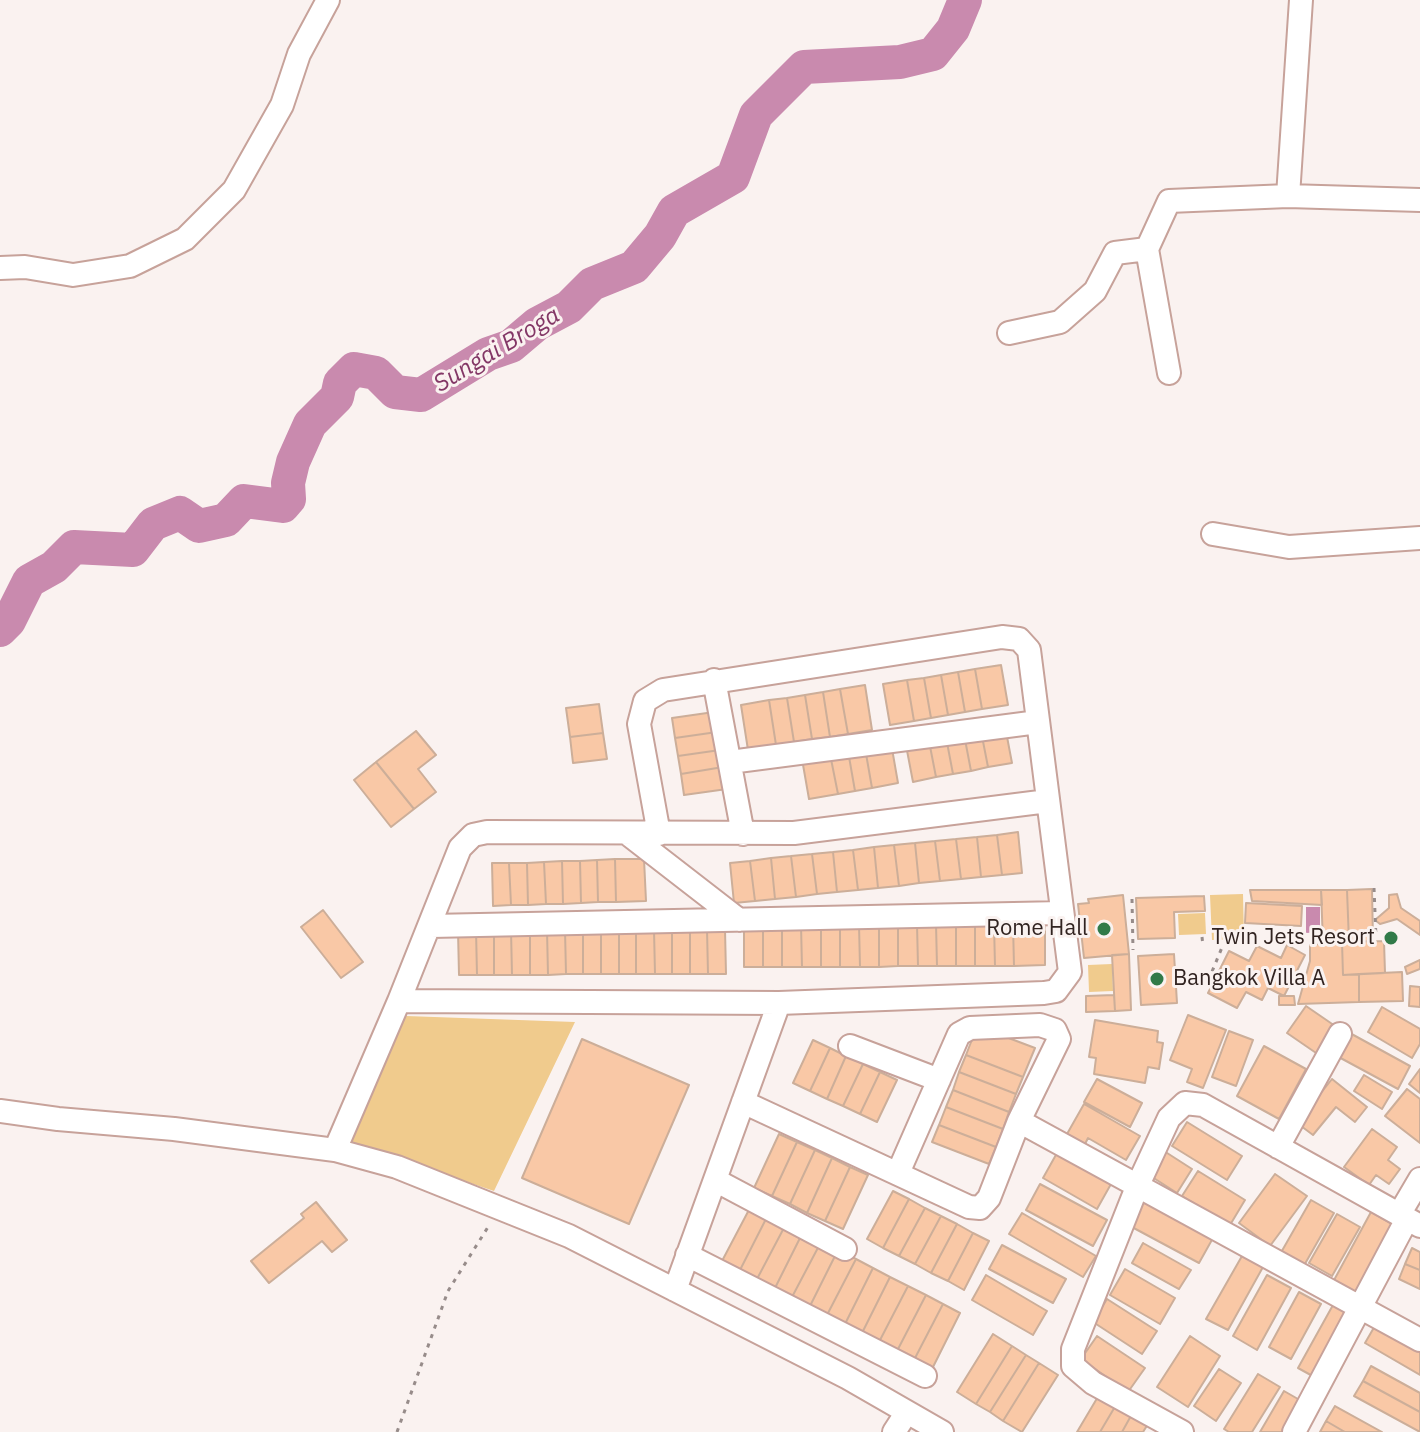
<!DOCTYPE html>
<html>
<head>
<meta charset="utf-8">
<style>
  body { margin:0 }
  canvas { display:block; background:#faf2f0 }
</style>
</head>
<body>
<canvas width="1420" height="1432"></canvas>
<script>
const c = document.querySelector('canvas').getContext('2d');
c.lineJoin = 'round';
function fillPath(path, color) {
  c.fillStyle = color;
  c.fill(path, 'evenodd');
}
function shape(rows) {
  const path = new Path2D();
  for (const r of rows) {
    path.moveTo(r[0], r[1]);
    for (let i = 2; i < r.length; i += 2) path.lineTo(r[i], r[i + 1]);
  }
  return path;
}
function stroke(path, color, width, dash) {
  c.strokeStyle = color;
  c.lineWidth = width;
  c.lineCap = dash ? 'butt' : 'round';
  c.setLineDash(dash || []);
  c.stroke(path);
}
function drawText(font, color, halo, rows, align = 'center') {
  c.font = font + ' "IBM Plex Sans",sans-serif';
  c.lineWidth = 6;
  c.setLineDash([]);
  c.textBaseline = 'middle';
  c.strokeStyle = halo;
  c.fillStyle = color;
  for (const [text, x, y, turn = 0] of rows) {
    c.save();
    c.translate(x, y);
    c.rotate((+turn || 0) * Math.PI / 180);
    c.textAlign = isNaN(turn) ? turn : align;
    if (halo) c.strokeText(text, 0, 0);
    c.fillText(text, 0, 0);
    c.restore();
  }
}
const green = shape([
  [1243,894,1244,939,1212,940,1210,895],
  [1205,913,1206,934,1179,935,1178,914],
  [1112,964,1113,991,1089,992,1088,965],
  [406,1016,575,1022,494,1191,349,1142]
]);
const water = shape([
  [1306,907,1320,907,1320,932,1306,933]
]);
const river = shape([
  [0,630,9,621,29,581,54,567,74,547,133,550,153,524,180,513,199,526,226,520,244,501,283,506,289,499,288,483,293,462,310,424,337,397,340,383,354,369,376,373,395,392,421,395,488,354,511,346,537,324,569,307,592,284,634,267,660,236,674,211,733,177,756,115,804,67,900,62,933,54,953,29,965,0]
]);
const building = shape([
  [1001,665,1008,705,982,709,975,669,1001,665],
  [975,669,982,709,965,712,958,672,975,669],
  [958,672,965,712,948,715,941,675,958,672],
  [941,675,948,715,931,718,924,678,941,675],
  [924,678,931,718,914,721,907,680,924,678],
  [907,680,914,721,890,725,883,684,907,680],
  [865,685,872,730,848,734,840,689,865,685],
  [840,689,848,734,830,737,823,692,840,689],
  [823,692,830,737,812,739,805,695,823,692],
  [805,695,812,739,794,742,787,698,805,695],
  [787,698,794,742,776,745,769,700,787,698],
  [769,700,776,745,748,750,741,705,769,700],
  [599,704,603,733,570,737,566,708,599,704],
  [714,712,717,732,675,738,672,718,714,712],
  [1004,721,1012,763,988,767,980,726,1004,721],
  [980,726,988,767,971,771,963,729,980,726],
  [963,729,971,771,953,774,945,732,963,729],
  [416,731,436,755,418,769,436,792,414,809,376,762,416,731],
  [717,732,720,750,678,756,675,738,717,732],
  [945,732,953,774,936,777,928,736,945,732],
  [603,733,607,759,573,763,570,737,603,733],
  [928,736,936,777,913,782,905,740,928,736],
  [891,743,898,783,872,788,865,748,891,743],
  [865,748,872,788,855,791,848,751,865,748],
  [720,750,723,767,681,774,678,756,720,750],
  [848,751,855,791,838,794,830,754,848,751],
  [830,754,838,794,809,799,802,759,830,754],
  [376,762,414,809,391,827,354,780,376,762],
  [723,767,727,789,684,795,681,774,723,767],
  [1018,832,1022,873,1002,875,997,835,1018,832],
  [997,835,1002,875,981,877,977,837,997,835],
  [977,837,981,877,961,879,956,839,977,837],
  [956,839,961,879,940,881,935,841,956,839],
  [935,841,940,881,919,883,915,843,935,841],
  [915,843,919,883,899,886,894,845,915,843],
  [894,845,899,886,878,888,874,847,894,845],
  [874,847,878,888,858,890,853,850,874,847],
  [853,850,858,890,837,892,833,852,853,850],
  [833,852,837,892,817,894,812,854,833,852],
  [812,854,817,894,796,897,791,856,812,854],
  [791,856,796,897,775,899,771,858,791,856],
  [771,858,775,899,755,901,750,861,771,858],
  [615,859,644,859,646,901,616,902,615,859],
  [615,859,616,902,598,902,597,860,615,859],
  [597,860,598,902,581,903,580,861,597,860],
  [562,861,563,904,546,904,544,862,562,861],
  [562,861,580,861,581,903,563,904,562,861],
  [750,861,755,901,734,903,730,863,750,861],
  [544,862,546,904,528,905,527,863,544,862],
  [492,863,509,863,511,905,493,906,492,863],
  [509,863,527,863,528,905,511,905,509,863],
  [1372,889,1373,941,1349,942,1347,890,1372,889],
  [1250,890,1321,890,1322,905,1252,901,1250,890],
  [1321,890,1347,890,1349,942,1323,943,1321,890],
  [1397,894,1401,908,1420,921,1420,935,1397,919,1380,924,1375,920,1389,908,1389,895,1397,894],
  [1123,895,1129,954,1084,958,1078,904,1089,903,1088,899,1123,895],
  [1204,896,1205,911,1174,912,1175,938,1138,939,1136,898,1204,896],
  [1246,903,1302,906,1301,926,1245,923,1246,903],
  [323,910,363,962,341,978,301,927,323,910],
  [917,924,936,924,937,966,918,966,917,924],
  [917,924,918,966,898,966,898,925,917,924],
  [936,924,956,924,956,966,937,966,936,924],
  [956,924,975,924,975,966,956,966,956,924],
  [975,924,994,924,995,966,975,966,975,924],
  [994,924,1013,924,1014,966,995,966,994,924],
  [1013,924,1045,924,1045,965,1014,966,1013,924],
  [744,925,763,925,763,967,744,967,744,925],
  [763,925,782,925,782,967,763,967,763,925],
  [782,925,801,925,802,967,782,967,782,925],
  [801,925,821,925,821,967,802,967,801,925],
  [821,925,840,925,840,967,821,967,821,925],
  [840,925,859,925,860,967,840,967,840,925],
  [859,925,879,925,879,967,860,967,859,925],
  [879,925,898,925,898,966,879,967,879,925],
  [672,929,690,929,690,974,672,974,672,929],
  [672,929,672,974,655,974,654,930,672,929],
  [690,929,707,929,708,974,690,974,690,929],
  [707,929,725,929,726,974,708,974,707,929],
  [476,930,477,975,459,975,458,931,476,930],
  [476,930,494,930,494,975,477,975,476,930],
  [494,930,511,930,512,975,494,975,494,930],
  [511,930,530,930,530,975,512,975,511,930],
  [530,930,547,930,548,975,530,975,530,930],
  [547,930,565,930,566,974,548,975,547,930],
  [565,930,583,930,583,974,566,974,565,930],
  [583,930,601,930,601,974,583,974,583,930],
  [601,930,619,930,619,974,601,974,601,930],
  [619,930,636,930,636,974,619,974,619,930],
  [636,930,654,930,655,974,636,974,636,930],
  [1384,941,1385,973,1343,975,1342,942,1384,941],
  [1342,942,1343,975,1359,974,1359,1002,1298,1004,1310,961,1310,945,1342,942],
  [1287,945,1305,955,1284,996,1268,988,1262,1000,1246,992,1237,1008,1208,993,1229,951,1249,961,1257,946,1281,958,1287,945],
  [1129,954,1131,1010,1115,1011,1112,955,1129,954],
  [1174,954,1177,1003,1141,1005,1138,956,1174,954],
  [1420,960,1420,969,1407,974,1405,967,1420,960],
  [1402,972,1403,1001,1359,1002,1359,974,1402,972],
  [1410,986,1420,987,1420,1007,1409,1006,1410,986],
  [1114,995,1115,1011,1086,1012,1086,996,1114,995],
  [1279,996,1294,996,1295,1005,1279,1005,1279,996],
  [1306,1006,1338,1028,1319,1055,1287,1033,1306,1006],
  [1382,1007,1420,1029,1420,1044,1412,1058,1368,1032,1382,1007],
  [1188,1015,1226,1030,1203,1088,1187,1082,1192,1069,1170,1060,1188,1015],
  [1095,1020,1158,1031,1157,1042,1163,1043,1159,1069,1148,1067,1145,1083,1094,1074,1096,1058,1089,1057,1095,1020],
  [1229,1031,1253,1040,1236,1086,1212,1077,1229,1031],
  [1348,1032,1410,1066,1398,1089,1335,1055,1348,1032],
  [998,1034,1035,1048,1023,1077,966,1055,973,1037,998,1034],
  [582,1039,689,1085,629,1224,522,1178,582,1039],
  [813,1040,830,1048,810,1091,793,1083,813,1040],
  [1264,1046,1306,1069,1279,1119,1237,1096,1264,1046],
  [830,1048,846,1056,827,1099,810,1091,830,1048],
  [966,1055,1023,1077,1016,1094,959,1072,966,1055],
  [846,1056,863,1064,843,1106,827,1099,846,1056],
  [863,1064,880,1072,860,1114,843,1106,863,1064],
  [1420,1069,1420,1093,1409,1084,1420,1069],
  [880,1072,897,1080,877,1122,860,1114,880,1072],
  [959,1072,1016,1094,1009,1112,953,1090,959,1072],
  [1364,1075,1392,1092,1382,1109,1354,1091,1364,1075],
  [1097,1079,1142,1103,1130,1127,1084,1102,1097,1079],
  [1332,1079,1367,1107,1355,1122,1336,1107,1313,1135,1297,1123,1332,1079],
  [1407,1089,1420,1099,1420,1143,1385,1116,1407,1089],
  [953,1090,1009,1112,1003,1129,946,1107,953,1090],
  [1084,1104,1140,1136,1126,1160,1088,1138,1085,1144,1067,1134,1084,1104],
  [946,1107,1003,1129,996,1147,939,1125,946,1107],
  [1187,1122,1242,1156,1227,1180,1172,1146,1187,1122],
  [939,1125,996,1147,989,1164,932,1142,939,1125],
  [1372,1129,1397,1147,1388,1160,1400,1169,1389,1184,1376,1175,1369,1185,1344,1167,1372,1129],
  [779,1134,797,1142,772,1196,754,1188,779,1134],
  [797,1142,815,1150,790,1204,772,1196,797,1142],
  [815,1150,832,1158,807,1213,790,1204,815,1150],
  [1164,1151,1192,1169,1177,1193,1149,1175,1164,1151],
  [1057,1153,1111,1184,1097,1209,1043,1178,1057,1153],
  [832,1158,850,1167,825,1221,807,1213,832,1158],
  [850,1167,868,1175,843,1229,825,1221,850,1167],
  [1198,1171,1245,1200,1230,1225,1182,1196,1198,1171],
  [1275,1174,1307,1196,1270,1246,1239,1223,1275,1174],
  [1040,1184,1107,1220,1093,1246,1026,1210,1040,1184],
  [893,1191,909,1199,883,1248,867,1239,893,1191],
  [909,1199,925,1208,899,1256,883,1248,909,1199],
  [1144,1200,1213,1238,1199,1263,1130,1226,1144,1200],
  [1311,1200,1334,1213,1302,1269,1279,1256,1311,1200],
  [316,1202,347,1240,332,1252,322,1241,269,1283,251,1261,304,1218,301,1214,316,1202],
  [751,1206,768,1215,740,1270,722,1261,751,1206],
  [925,1208,941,1216,915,1264,899,1256,925,1208],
  [1371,1212,1397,1227,1359,1296,1333,1282,1371,1212],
  [1022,1213,1096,1256,1083,1277,1009,1234,1022,1213],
  [1337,1214,1360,1227,1332,1276,1309,1263,1337,1214],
  [768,1215,786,1224,757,1279,740,1270,768,1215],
  [941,1216,957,1224,931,1273,915,1264,941,1216],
  [786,1224,803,1232,775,1288,757,1279,786,1224],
  [957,1224,973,1233,948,1281,931,1273,957,1224],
  [803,1232,821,1242,792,1297,775,1288,803,1232],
  [973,1233,989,1241,964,1290,948,1281,973,1233],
  [821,1242,838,1250,810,1306,792,1297,821,1242],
  [1143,1243,1191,1270,1179,1289,1132,1263,1143,1243],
  [1002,1245,1066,1279,1053,1303,989,1269,1002,1245],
  [1412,1248,1420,1252,1420,1270,1405,1264,1412,1248],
  [838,1250,856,1259,827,1315,810,1306,838,1250],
  [1242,1256,1263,1267,1228,1330,1206,1319,1242,1256],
  [856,1259,873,1268,845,1324,827,1315,856,1259],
  [1405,1264,1420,1270,1420,1289,1399,1279,1405,1264],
  [873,1268,890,1277,862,1333,845,1324,873,1268],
  [1125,1269,1175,1298,1160,1324,1110,1295,1125,1269],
  [986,1275,1047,1311,1033,1335,972,1300,986,1275],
  [1267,1275,1291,1288,1257,1350,1233,1336,1267,1275],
  [890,1277,908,1286,879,1342,862,1333,890,1277],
  [908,1286,926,1295,897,1351,879,1342,908,1286],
  [1299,1292,1321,1304,1291,1359,1269,1347,1299,1292],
  [926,1295,943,1304,914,1360,897,1351,926,1295],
  [1107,1299,1157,1331,1142,1354,1093,1322,1107,1299],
  [943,1304,960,1313,932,1369,914,1360,943,1304],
  [1333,1305,1352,1315,1318,1379,1298,1368,1333,1305],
  [1376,1324,1420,1349,1420,1375,1365,1343,1376,1324],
  [993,1334,1012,1346,976,1404,957,1392,993,1334],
  [1097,1336,1145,1368,1128,1392,1081,1359,1097,1336],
  [1190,1336,1220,1356,1188,1407,1157,1387,1190,1336],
  [1012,1346,1026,1355,990,1412,976,1404,1012,1346],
  [1026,1355,1039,1363,1003,1421,990,1412,1026,1355],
  [1039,1363,1058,1375,1022,1432,1003,1421,1039,1363],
  [1371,1366,1420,1393,1420,1412,1363,1381,1371,1366],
  [1219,1369,1241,1383,1216,1421,1194,1406,1219,1369],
  [1258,1374,1280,1387,1252,1432,1229,1432,1224,1429,1258,1374],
  [1363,1381,1420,1412,1420,1432,1354,1396,1363,1381],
  [1284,1391,1305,1403,1289,1432,1260,1432,1284,1391],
  [1099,1395,1116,1405,1100,1432,1077,1432,1099,1395],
  [1116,1405,1132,1414,1122,1432,1100,1432,1116,1405],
  [1335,1406,1382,1432,1345,1432,1326,1421,1335,1406],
  [1132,1414,1148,1424,1143,1432,1122,1432,1132,1414],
  [1326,1421,1345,1432,1320,1432,1326,1421]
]);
const path = shape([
  [1374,888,1376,938],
  [1132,899,1133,950],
  [1202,937,1203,946],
  [1184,976,1211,974,1223,945],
  [397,1432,448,1291,488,1227]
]);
const minor = shape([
  [1288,196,1301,0],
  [0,268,25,267,73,275,130,266,185,239,234,190,282,105,299,54,328,0],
  [1009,333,1060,322,1095,291,1115,253,1147,249],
  [1169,373,1147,249,1169,201,1288,196,1420,200],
  [1213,534,1289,547,1420,538],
  [714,680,743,834],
  [730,762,1038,722],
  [628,834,739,920],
  [431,926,1062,913],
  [399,1001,460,848,473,835,487,832,794,833,1048,801],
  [850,1046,939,1080],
  [743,1102,969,1207,980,1208,989,1198,1019,1121,1059,1039,1055,1030,1040,1025,970,1028,959,1034,898,1173],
  [0,1111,58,1119,174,1129,335,1150,397,1167,569,1236,848,1378,942,1432],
  [1019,1121,1420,1340],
  [1278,1147,1340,1034],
  [335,1150,399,1001,779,1003,1044,993,1056,991,1070,972,1029,650,1019,639,1002,637,663,690,645,701,639,724,659,834],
  [715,1180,845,1249],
  [1400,1213,1420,1179],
  [687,1255,925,1376],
  [675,1290,779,1003],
  [894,1432,907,1412],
  [1182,1432,1093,1383,1073,1366,1073,1349,1137,1187,1169,1118,1185,1103,1203,1105,1420,1226],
  [1294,1432,1407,1219]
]);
const markers = [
  [1104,929,8,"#317a48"],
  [1391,938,8,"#317a48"],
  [1157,979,8,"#317a48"]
];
const poiNames = [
  ["Rome Hall",1088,929],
  ["Twin Jets Resort",1375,938],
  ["Bangkok Villa A",1173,979,"left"]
];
const waterNames = [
  ["Sungai Broga",497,350,-31]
];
fillPath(green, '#f0cb8d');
fillPath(water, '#c98aae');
stroke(river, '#c98aae', 34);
fillPath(building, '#f9c8a6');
stroke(building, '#ccae99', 2);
stroke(minor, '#c7a29a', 26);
stroke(path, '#978c8a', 3, [4, 6]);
stroke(minor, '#fff', 22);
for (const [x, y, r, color] of markers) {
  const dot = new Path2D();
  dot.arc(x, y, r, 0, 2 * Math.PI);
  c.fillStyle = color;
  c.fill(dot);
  stroke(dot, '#faf2f0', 3);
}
drawText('22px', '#312320', '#faf2f0', poiNames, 'right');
drawText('italic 24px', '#833766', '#faf2f0', waterNames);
</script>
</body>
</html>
